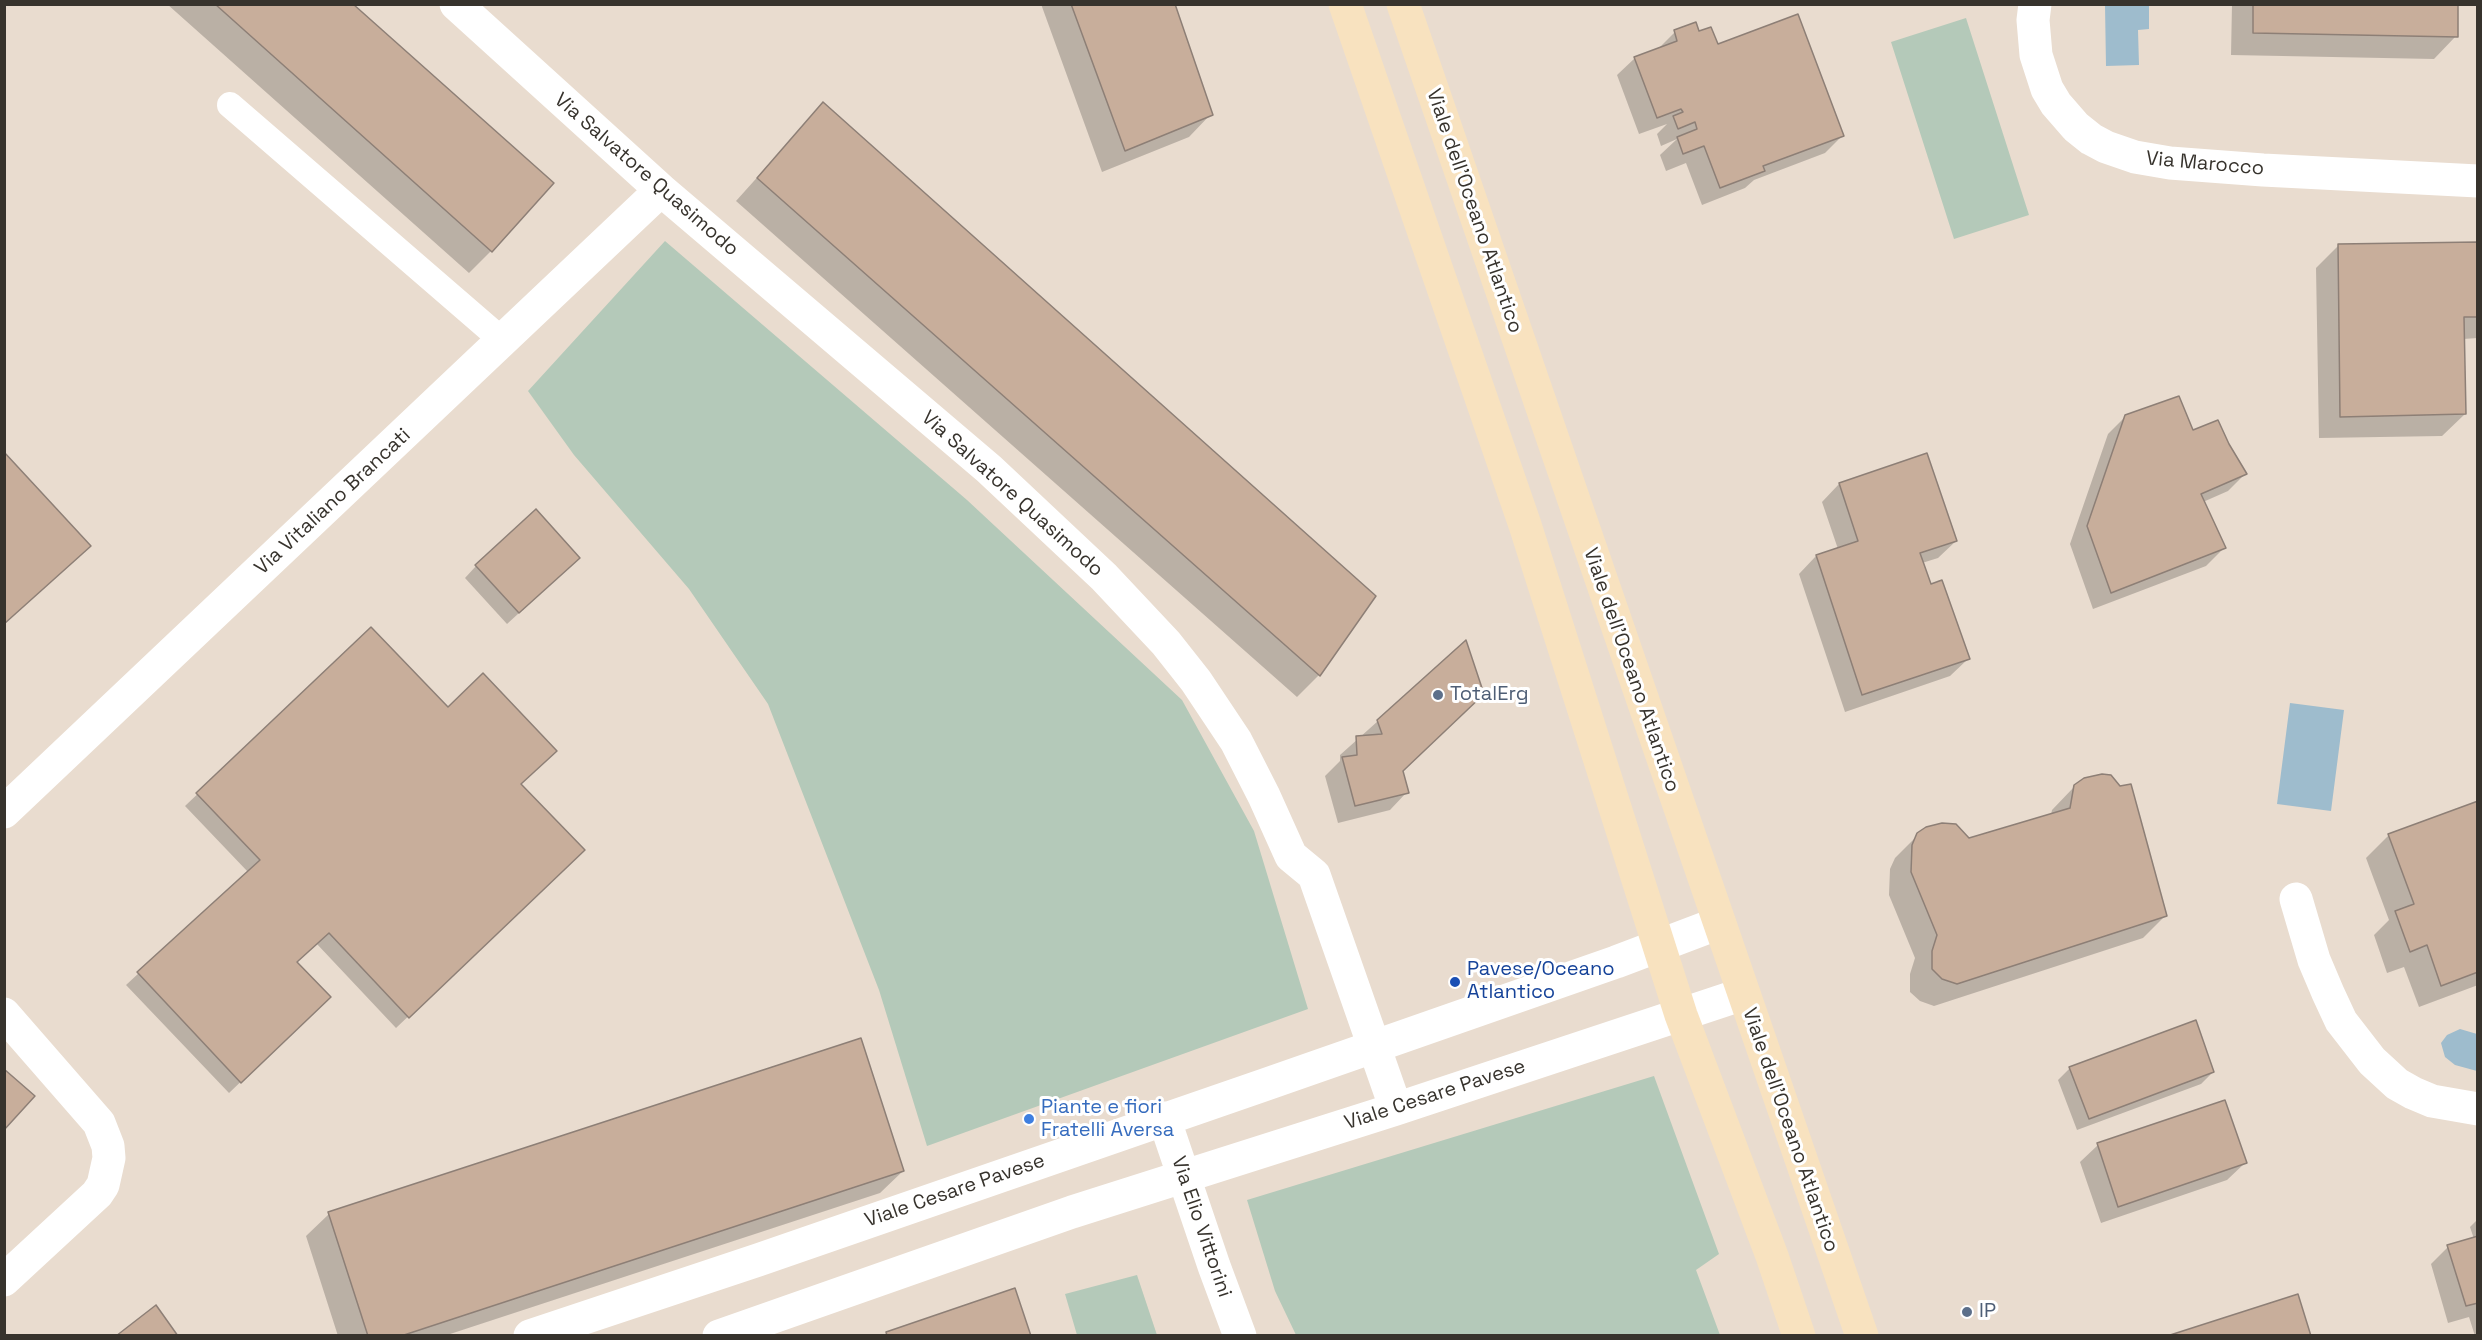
<!DOCTYPE html>
<html>
<head>
<meta charset="utf-8">
<style>
  body { margin:0 }
  #map { position:relative; width:2482px; height:1340px; overflow:hidden; background:#e9dccf; font-family:"Space Grotesk",sans-serif }
  canvas { display:block }
  .frame { position:absolute; inset:0; border:6px solid #37332d; pointer-events:none }
</style>
</head>
<body>
<div id="map">
<canvas width="2482" height="1340"></canvas>
<div class="frame"></div>
</div>
<script>
const c = document.querySelector('canvas').getContext('2d');
c.lineJoin = 'round';
function fillPath(path, color) {
  c.fillStyle = color;
  c.fill(path, 'evenodd');
}
function shape(rows) {
  const path = new Path2D();
  for (const r of rows) {
    path.moveTo(r[0], r[1]);
    for (let i = 2; i < r.length; i += 2) path.lineTo(r[i], r[i + 1]);
  }
  return path;
}
function stroke(path, color, width, dash) {
  c.strokeStyle = color;
  c.lineWidth = width;
  c.lineCap = dash ? 'butt' : 'round';
  c.setLineDash(dash || []);
  c.stroke(path);
}
function drawText(font, color, halo, rows, align = 'center') {
  c.font = font + ' "Space Grotesk",sans-serif';
  c.lineWidth = 6;
  c.setLineDash([]);
  c.textBaseline = 'middle';
  c.strokeStyle = halo;
  c.fillStyle = color;
  for (const [text, x, y, turn = 0] of rows) {
    c.save();
    c.translate(x, y);
    c.rotate((+turn || 0) * Math.PI / 180);
    c.textAlign = isNaN(turn) ? turn : align;
    if (halo) c.strokeText(text, 0, 0);
    c.fillText(text, 0, 0);
    c.restore();
  }
}
const green = shape([
  [1966,18,2029,215,1954,239,1891,42],
  [665,241,967,500,1182,700,1254,831,1308,1009,927,1146,879,990,768,704,689,589,574,455,528,391],
  [1654,1076,1719,1254,1696,1270,1720,1335,1296,1335,1275,1291,1247,1200],
  [1137,1275,1157,1335,1077,1335,1065,1294]
]);
const water = shape([
  [2105,5,2149,5,2149,29,2138,30,2139,65,2106,66],
  [2290,703,2344,710,2331,811,2277,804],
  [2460,1029,2477,1034,2477,1071,2455,1065,2445,1057,2441,1043,2447,1035]
]);
const shadow = shape([
  [167,4,351,4,491,251,469,273],
  [1041,4,1173,4,1211,114,1189,137,1102,172],
  [2232,4,2457,4,2456,36,2434,59,2231,55],
  [1675,32,1698,33,1842,136,1825,153,1754,180,1745,188,1702,205,1686,163,1666,171,1660,155,1677,139,1661,146,1657,134,1667,124,1639,134,1617,75,1635,58,1657,50],
  [823,104,1319,675,1297,697,736,201],
  [2478,243,2478,338,2463,339,2465,414,2442,436,2319,438,2316,268,2338,246],
  [2126,416,2192,432,2245,474,2228,491,2203,502,2224,548,2206,566,2093,609,2070,544,2108,434],
  [1926,454,1956,541,1938,558,1922,563,1930,586,1968,659,1950,676,1845,712,1799,574,1816,556,1838,549,1822,502,1839,484],
  [476,566,566,570,507,624,465,578],
  [371,629,519,785,571,862,396,1028,316,943,295,963,317,1009,229,1093,126,985,248,872,185,806],
  [1378,721,1402,771,1407,792,1390,810,1338,823,1325,776,1340,761,1340,755],
  [2074,787,2166,915,2143,938,1934,1006,1920,1001,1910,992,1910,974,1915,958,1889,895,1890,869,1895,858,1918,835,1969,840,2051,815,2052,810],
  [2478,803,2478,985,2419,1007,2404,967,2387,973,2374,935,2389,920,2366,858,2389,835],
  [2070,1068,2213,1072,2201,1084,2077,1130,2058,1080],
  [2098,1145,2245,1163,2227,1180,2101,1223,2080,1162],
  [903,1171,880,1193,444,1336,338,1336,306,1236,329,1214],
  [2478,1219,2478,1336,2475,1336,2469,1317,2448,1323,2431,1264,2448,1247,2474,1239,2470,1227]
]);
const building = shape([
  [215,4,353,4,554,183,492,252,215,4],
  [1071,4,1175,4,1213,115,1125,151,1071,4],
  [2253,4,2458,4,2458,37,2253,33,2253,4],
  [1798,14,1844,136,1763,166,1765,171,1720,188,1704,146,1683,154,1677,137,1697,129,1695,122,1678,129,1673,116,1683,112,1681,109,1657,118,1634,57,1677,41,1674,30,1696,22,1699,31,1711,27,1718,44,1798,14],
  [823,102,1376,596,1320,676,757,178,823,102],
  [2478,242,2478,317,2464,317,2466,414,2340,417,2338,244,2478,242],
  [2179,396,2193,430,2218,420,2229,444,2247,474,2201,494,2226,548,2111,593,2087,526,2125,415,2179,396],
  [4,452,91,546,4,624,4,452],
  [1927,453,1957,541,1920,553,1931,584,1942,580,1970,659,1862,695,1816,555,1858,541,1839,483,1927,453],
  [536,509,580,558,519,613,475,565,536,509],
  [371,627,448,707,483,673,557,751,521,784,585,850,409,1018,329,933,297,962,331,997,241,1083,137,972,260,860,196,793,371,627],
  [1466,640,1484,694,1403,771,1409,793,1355,806,1342,757,1357,755,1356,736,1382,734,1377,720,1466,640],
  [2102,774,2111,775,2120,786,2131,784,2167,916,1957,984,1942,979,1932,969,1932,951,1937,935,1911,872,1912,845,1917,833,1926,827,1942,823,1956,824,1969,838,2070,808,2074,785,2084,778,2102,774],
  [2478,801,2478,972,2441,986,2427,945,2410,952,2395,911,2414,904,2388,834,2478,801],
  [2196,1020,2214,1072,2089,1119,2069,1067,2196,1020],
  [861,1038,904,1171,401,1336,368,1336,328,1212,861,1038],
  [4,1069,35,1096,4,1130,4,1069],
  [2225,1100,2247,1163,2118,1207,2097,1143,2225,1100],
  [2478,1236,2478,1303,2466,1306,2447,1245,2478,1236],
  [1015,1288,1031,1336,887,1336,886,1332,1015,1288],
  [2298,1294,2311,1336,2167,1336,2298,1294],
  [156,1305,178,1336,116,1336,156,1305]
]);
const service = shape([
  [230,105,503,341]
]);
const minor = shape([
  [456,4,661,190,989,469,1104,577,1166,643,1196,681,1236,741,1264,796,1291,856,1314,875,1396,1109],
  [2035,4,2033,20,2036,55,2047,89,2056,104,2076,127,2091,139,2106,147,2135,157,2170,163,2263,170,2478,181],
  [4,812,661,190],
  [2296,899,2314,960,2328,993,2341,1021,2372,1061,2397,1084,2413,1093,2432,1101,2478,1109],
  [4,1014,99,1123,108,1146,109,1158,103,1185,97,1194,4,1280],
  [1164,1118,1214,1266,1240,1336],
  [530,1336,758,1260,1264,1085,1616,962,1719,923],
  [719,1336,1072,1212,1396,1109,1743,994]
]);
const secondary = shape([
  [1345,4,1525,525,1681,1015,1772,1256,1799,1336],
  [1403,4,1862,1336]
]);
const markers = [
  [1438,695,6,"#5c6f8a"],
  [1455,982,6,"#1a4fb4"],
  [1029,1119,6,"#3f7fe0"],
  [1967,1312,6,"#5c6f8a"]
];
const streetNames = [
  ["Via Marocco",2205,164,5],
  ["Via Salvatore Quasimodo",646,175,41],
  ["Viale dell'Oceano Atlantico",1474,211,71],
  ["Via Salvatore Quasimodo",1012,494,42],
  ["Via Vitaliano Brancati",333,502,-43],
  ["Viale dell'Oceano Atlantico",1631,670,71],
  ["Viale Cesare Pavese",1435,1095,-18],
  ["Viale dell'Oceano Atlantico",1790,1130,71],
  ["Viale Cesare Pavese",955,1191,-19],
  ["Via Elio Vittorini",1201,1227,71]
];
const serviceNames = [
  ["TotalErg",1450,695],
  ["IP",1979,1312]
];
const transitNames = [
  ["Pavese/Oceano",1467,970],
  ["Atlantico",1467,993]
];
const shopNames = [
  ["Piante e fiori",1041,1108],
  ["Fratelli Aversa",1041,1131]
];
fillPath(green, '#b4c9b9');
fillPath(water, '#9ebccd');
fillPath(shadow, '#0003');
fillPath(building, '#c8ae9b');
stroke(building, '#8d7f76', 1.5);
stroke(service, '#fff', 26);
stroke(minor, '#fff', 33);
stroke(secondary, '#f8e2bf', 33);
for (const [x, y, r, color] of markers) {
  const dot = new Path2D();
  dot.arc(x, y, r, 0, 2 * Math.PI);
  c.fillStyle = color;
  c.fill(dot);
  stroke(dot, '#fff', 2);
}
drawText('20px', '#37332d', '#fff', streetNames);
drawText('20px', '#4e5e75', '#fff', serviceNames, 'left');
drawText('20px', '#164399', '#fff', transitNames, 'left');
drawText('20px', '#366cbe', '#fff', shopNames, 'left');
</script>
</body>
</html>
